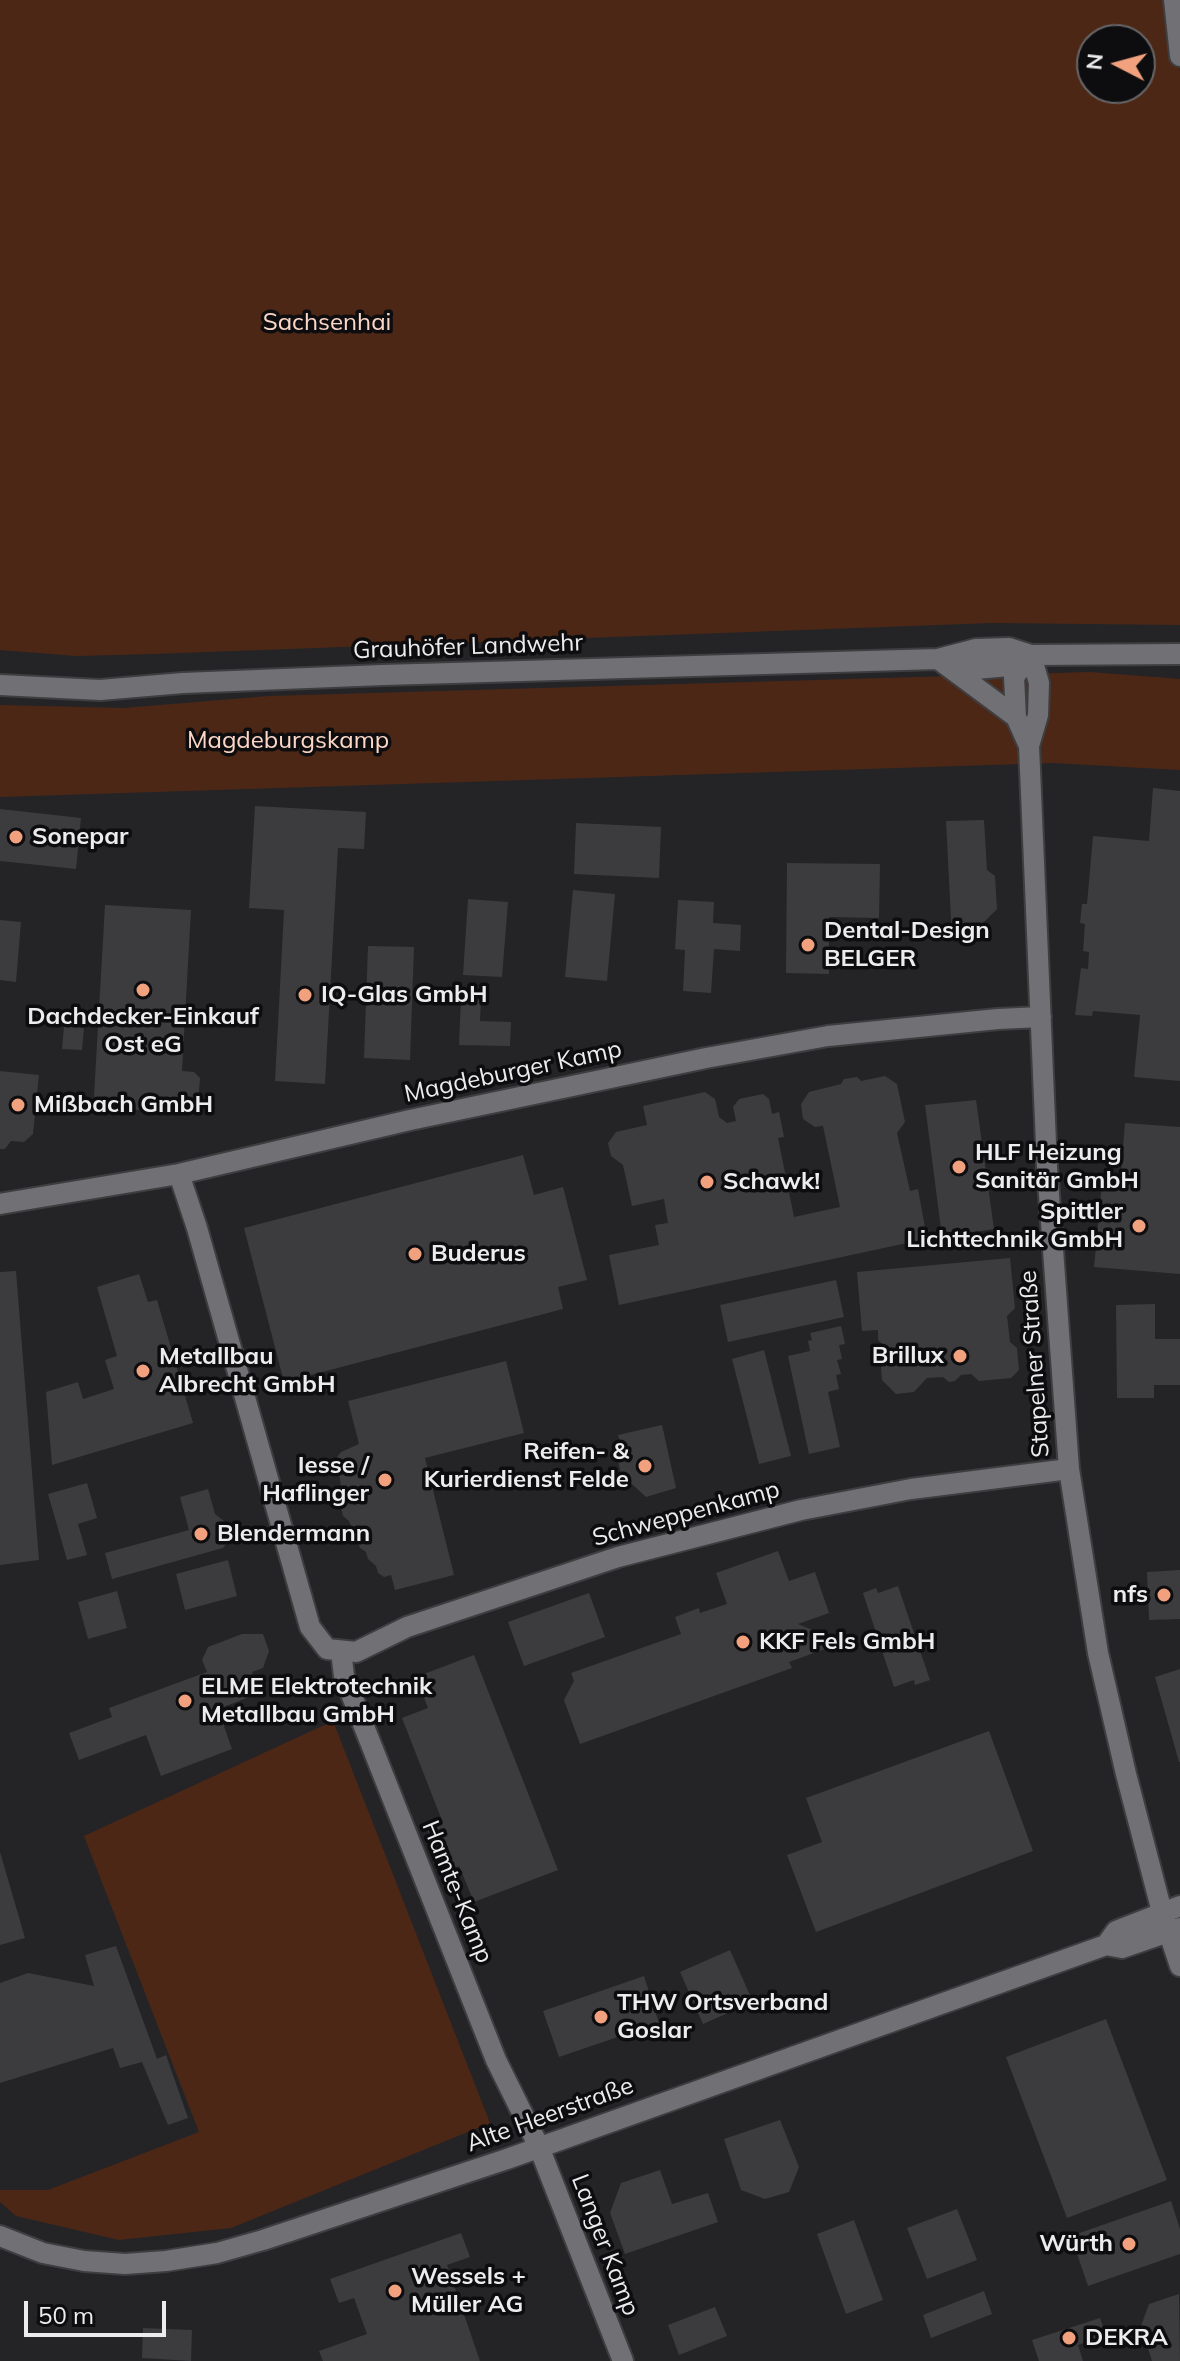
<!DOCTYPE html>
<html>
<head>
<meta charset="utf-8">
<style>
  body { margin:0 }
  #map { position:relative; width:1180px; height:2361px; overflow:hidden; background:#242427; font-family:Mulish,sans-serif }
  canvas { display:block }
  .north { position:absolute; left:1076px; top:24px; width:80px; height:80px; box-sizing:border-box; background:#0d0d0f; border:2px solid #666668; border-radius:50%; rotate:276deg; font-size:22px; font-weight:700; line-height:32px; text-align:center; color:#ececee }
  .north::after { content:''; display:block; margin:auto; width:28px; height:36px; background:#f2a17e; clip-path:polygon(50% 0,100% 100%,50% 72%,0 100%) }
  .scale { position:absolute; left:24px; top:2301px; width:142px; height:36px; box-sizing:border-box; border:4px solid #ececee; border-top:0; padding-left:10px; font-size:24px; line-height:28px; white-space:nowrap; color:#ececee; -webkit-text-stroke:6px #0d0d0f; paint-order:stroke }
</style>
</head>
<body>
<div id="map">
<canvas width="1180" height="2361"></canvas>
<div class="north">N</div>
<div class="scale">50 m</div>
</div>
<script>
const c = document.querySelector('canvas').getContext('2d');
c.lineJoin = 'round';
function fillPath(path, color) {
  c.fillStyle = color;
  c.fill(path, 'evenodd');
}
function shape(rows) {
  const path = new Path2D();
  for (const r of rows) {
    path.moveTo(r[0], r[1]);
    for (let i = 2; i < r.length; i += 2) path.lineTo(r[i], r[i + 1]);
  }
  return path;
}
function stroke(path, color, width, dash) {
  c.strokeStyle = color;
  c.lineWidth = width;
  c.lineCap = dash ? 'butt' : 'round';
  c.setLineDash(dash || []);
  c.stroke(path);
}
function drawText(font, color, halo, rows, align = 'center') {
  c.font = font + ' Mulish,sans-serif';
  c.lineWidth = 7;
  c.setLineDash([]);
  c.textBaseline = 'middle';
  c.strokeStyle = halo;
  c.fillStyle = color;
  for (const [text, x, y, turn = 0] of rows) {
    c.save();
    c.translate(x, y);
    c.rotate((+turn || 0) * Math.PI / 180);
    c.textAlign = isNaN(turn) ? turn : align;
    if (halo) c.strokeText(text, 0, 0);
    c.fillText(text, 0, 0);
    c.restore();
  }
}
const green = shape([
  [0,0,1173,0,1180,73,1180,625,992,623,153,654,76,656,0,650],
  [1092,40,1140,40,1140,88,1092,88],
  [1090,672,1180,679,1180,770,1052,763,0,797,0,705,124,708,269,696],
  [333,1721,490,2123,231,2228,119,2240,16,2216,0,2202,0,2190,48,2190,199,2132,84,1836]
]);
const building = shape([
  [1153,788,1180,791,1180,1081,1134,1077,1140,1015,1093,1011,1092,1016,1075,1015,1081,968,1088,969,1089,952,1083,951,1085,924,1080,923,1082,904,1087,904,1093,836,1149,841],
  [255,806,366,812,364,849,338,848,325,1084,275,1081,284,910,249,908],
  [0,809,81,818,76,869,0,861],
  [984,820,987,870,995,876,997,909,967,939,952,939,946,821],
  [576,823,661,827,659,878,574,874],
  [787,863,880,864,879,918,829,917,829,974,786,973],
  [573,890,615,894,607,981,565,977],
  [468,899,508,902,502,977,463,975],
  [678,900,714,902,713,923,741,925,740,951,714,949,711,993,683,991,685,950,675,949],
  [105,905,191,910,182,1071,194,1072,200,1078,198,1104,189,1113,105,1108,94,1096],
  [0,920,21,922,16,982,0,980],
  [368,946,414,947,410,1060,364,1058],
  [461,999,481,1000,480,1021,511,1022,510,1046,459,1045],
  [64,1026,84,1028,82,1050,62,1049],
  [0,1071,39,1075,33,1134,24,1142,11,1141,5,1149,0,1149],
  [885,1076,897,1084,905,1122,897,1133,910,1191,918,1189,928,1244,910,1247,907,1243,619,1305,609,1255,659,1245,655,1225,668,1223,664,1199,632,1206,623,1165,611,1156,608,1143,616,1132,647,1125,643,1106,705,1092,715,1099,719,1117,727,1123,736,1121,733,1107,739,1099,763,1094,769,1099,772,1114,779,1112,784,1137,778,1138,794,1217,840,1207,823,1126,815,1127,803,1119,801,1104,809,1092,841,1084,844,1079,857,1077,861,1081],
  [976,1100,994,1229,942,1237,925,1105],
  [1125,1123,1180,1127,1180,1274,1094,1267,1102,1183,1120,1185],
  [523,1155,534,1195,563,1187,587,1280,558,1287,563,1309,284,1382,244,1228],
  [1010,1258,1015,1308,1007,1316,1010,1342,1017,1348,1019,1370,1011,1378,979,1381,971,1374,961,1375,955,1381,949,1382,943,1377,927,1378,914,1392,896,1394,882,1380,881,1367,886,1361,885,1347,878,1340,878,1330,862,1331,857,1272],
  [16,1271,39,1560,0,1565,0,1272],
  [139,1274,148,1302,157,1300,193,1423,52,1465,46,1392,78,1382,83,1399,114,1389,105,1360,117,1356,97,1287],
  [836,1280,844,1317,728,1342,720,1305],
  [1155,1304,1155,1339,1180,1339,1180,1385,1154,1385,1154,1398,1117,1398,1116,1305],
  [841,1326,845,1344,839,1345,842,1359,837,1360,841,1374,836,1375,839,1389,828,1392,840,1447,809,1454,788,1356,810,1351,808,1341,812,1340,810,1333],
  [764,1350,791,1456,759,1464,732,1359],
  [506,1361,524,1433,425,1458,454,1575,395,1590,391,1575,384,1577,378,1573,376,1566,368,1559,366,1552,360,1548,349,1521,343,1516,337,1492,341,1487,337,1457,341,1452,359,1444,348,1401],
  [662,1425,676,1488,646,1497,621,1474,617,1457,622,1449,618,1435],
  [87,1483,97,1518,78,1524,87,1555,67,1560,48,1494],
  [208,1489,215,1514,225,1522,230,1539,223,1548,112,1579,105,1553,189,1530,180,1497],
  [778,1551,789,1581,815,1572,829,1613,798,1624,824,1635,828,1648,789,1662,792,1668,580,1744,564,1700,574,1681,571,1673,681,1634,675,1617,699,1608,700,1613,727,1604,716,1573],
  [228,1560,237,1596,185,1610,176,1574],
  [1180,1570,1180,1619,1149,1620,1147,1572],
  [898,1586,930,1680,915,1685,914,1680,894,1687,863,1593,876,1588,878,1593],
  [117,1591,127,1628,88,1639,78,1602],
  [589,1593,605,1637,524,1666,508,1622],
  [242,1634,263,1634,269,1651,263,1668,252,1672,260,1693,218,1709,232,1749,161,1776,146,1735,79,1760,69,1733,112,1717,109,1708,207,1672,202,1660,208,1647],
  [474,1655,558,1870,474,1902,459,1866,444,1872,425,1824,441,1818,402,1718,428,1708,416,1677],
  [1180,1669,1180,1762,1179,1762,1155,1677],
  [989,1731,1033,1851,816,1932,787,1855,822,1842,806,1798],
  [0,1852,25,1938,0,1945],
  [116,1946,157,2059,166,2055,188,2118,168,2125,142,2062,120,2068,113,2048,0,2083,0,1983,28,1973,94,1986,85,1955],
  [730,1950,753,2002,703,2024,680,1972],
  [644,1976,659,2023,559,2057,543,2011],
  [1106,2019,1167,2180,1067,2218,1006,2057],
  [780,2120,799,2167,789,2192,765,2199,741,2190,724,2139],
  [660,2170,672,2204,708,2193,718,2222,625,2254,610,2213,621,2183],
  [1171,2201,1180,2229,1180,2254,1088,2286,1071,2236],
  [957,2209,977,2260,927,2279,907,2228],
  [854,2220,883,2300,846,2314,817,2234],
  [461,2233,470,2257,447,2265,480,2361,323,2361,319,2351,367,2334,354,2298,339,2303,330,2279],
  [984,2291,992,2314,931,2338,923,2315],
  [1179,2294,1180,2361,1152,2361,1141,2326,1149,2304],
  [715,2307,727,2336,679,2355,668,2325],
  [1100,2318,1106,2335,1078,2345,1083,2361,1039,2361,1032,2340],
  [143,2328,192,2330,191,2361,142,2358]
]);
const minor = shape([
  [1174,0,1180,56],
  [1031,655,1039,683,1038,715,1029,746,1047,1167,1069,1469,1098,1653,1126,1774,1162,1912,1180,1966],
  [938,659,1016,717],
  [950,662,976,669,1008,666,1027,657],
  [0,685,100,690,183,683,383,675,938,659,976,649,1009,648,1031,655,1180,654],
  [1029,746,1016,717,1014,677,1031,655],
  [179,1174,197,1228,310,1627,327,1649,356,1652,407,1627,618,1557,801,1510,911,1489,1069,1469],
  [0,1204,179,1174,410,1120,706,1058,828,1036,998,1019,1041,1017],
  [341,1651,344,1676,496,2060,539,2147,623,2361],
  [1106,1945,1116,1931,1180,1906],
  [0,2236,43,2253,84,2261,125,2264,166,2261,217,2253,263,2240,507,2159,1106,1945,1122,1948,1180,1928]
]);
const markers = [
  [16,837,8,"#f2a17e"],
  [808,945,8,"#f2a17e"],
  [143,990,8,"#f2a17e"],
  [305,995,8,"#f2a17e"],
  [18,1105,8,"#f2a17e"],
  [959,1167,8,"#f2a17e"],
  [707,1182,8,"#f2a17e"],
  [1139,1226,8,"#f2a17e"],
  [415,1254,8,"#f2a17e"],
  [960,1356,8,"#f2a17e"],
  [143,1371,8,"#f2a17e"],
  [645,1466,8,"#f2a17e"],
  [385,1480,8,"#f2a17e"],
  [201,1534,8,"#f2a17e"],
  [1164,1595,8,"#f2a17e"],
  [743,1642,8,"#f2a17e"],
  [185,1701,8,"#f2a17e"],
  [601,2017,8,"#f2a17e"],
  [1129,2244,8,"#f2a17e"],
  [395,2291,8,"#f2a17e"],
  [1069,2338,8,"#f2a17e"]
];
const parkNames = [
  ["Sachsenhai",327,323],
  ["Magdeburgskamp",288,741]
];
const streetNames = [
  ["Grauhöfer Landwehr",468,647,-2],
  ["Magdeburger Kamp",513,1072,-12],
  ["Stapelner Straße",1035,1364,-94],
  ["Schweppenkamp",686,1514,-15],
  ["Hamte-Kamp",457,1892,68],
  ["Alte Heerstraße",550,2115,-20],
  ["Langer Kamp",605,2245,69]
];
const poiNames = [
  ["Sonepar",32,837],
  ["Dental-Design",824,931],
  ["BELGER",824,959],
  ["IQ-Glas GmbH",321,995],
  ["Dachdecker-Einkauf",143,1017,"center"],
  ["Ost eG",143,1045,"center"],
  ["Mißbach GmbH",34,1105],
  ["HLF Heizung",975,1153],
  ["Sanitär GmbH",975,1181],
  ["Schawk!",723,1182],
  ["Spittler",1123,1212,"right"],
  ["Lichttechnik GmbH",1123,1240,"right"],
  ["Buderus",431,1254],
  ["Brillux",944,1356,"right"],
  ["Metallbau",159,1357],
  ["Albrecht GmbH",159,1385],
  ["Reifen- &",629,1452,"right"],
  ["Kurierdienst Felde",629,1480,"right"],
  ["Iesse /",369,1466,"right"],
  ["Haflinger",369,1494,"right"],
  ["Blendermann",217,1534],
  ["nfs",1148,1595,"right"],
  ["KKF Fels GmbH",759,1642],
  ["ELME Elektrotechnik",201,1687],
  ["Metallbau GmbH",201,1715],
  ["THW Ortsverband",617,2003],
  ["Goslar",617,2031],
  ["Würth",1113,2244,"right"],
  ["Wessels +",411,2277],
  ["Müller AG",411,2305],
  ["DEKRA",1085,2338]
];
fillPath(green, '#4d2716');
fillPath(building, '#3c3c3f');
stroke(minor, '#3e3e41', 24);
stroke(minor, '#717175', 20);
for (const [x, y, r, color] of markers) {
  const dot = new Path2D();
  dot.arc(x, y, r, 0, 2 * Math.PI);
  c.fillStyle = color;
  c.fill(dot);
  stroke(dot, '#0d0d0f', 3);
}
drawText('24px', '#fcd7c7', '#0d0d0f', parkNames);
drawText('24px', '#ececee', '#0d0d0f', streetNames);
drawText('bold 24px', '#ececee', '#0d0d0f', poiNames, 'left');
</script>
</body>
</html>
